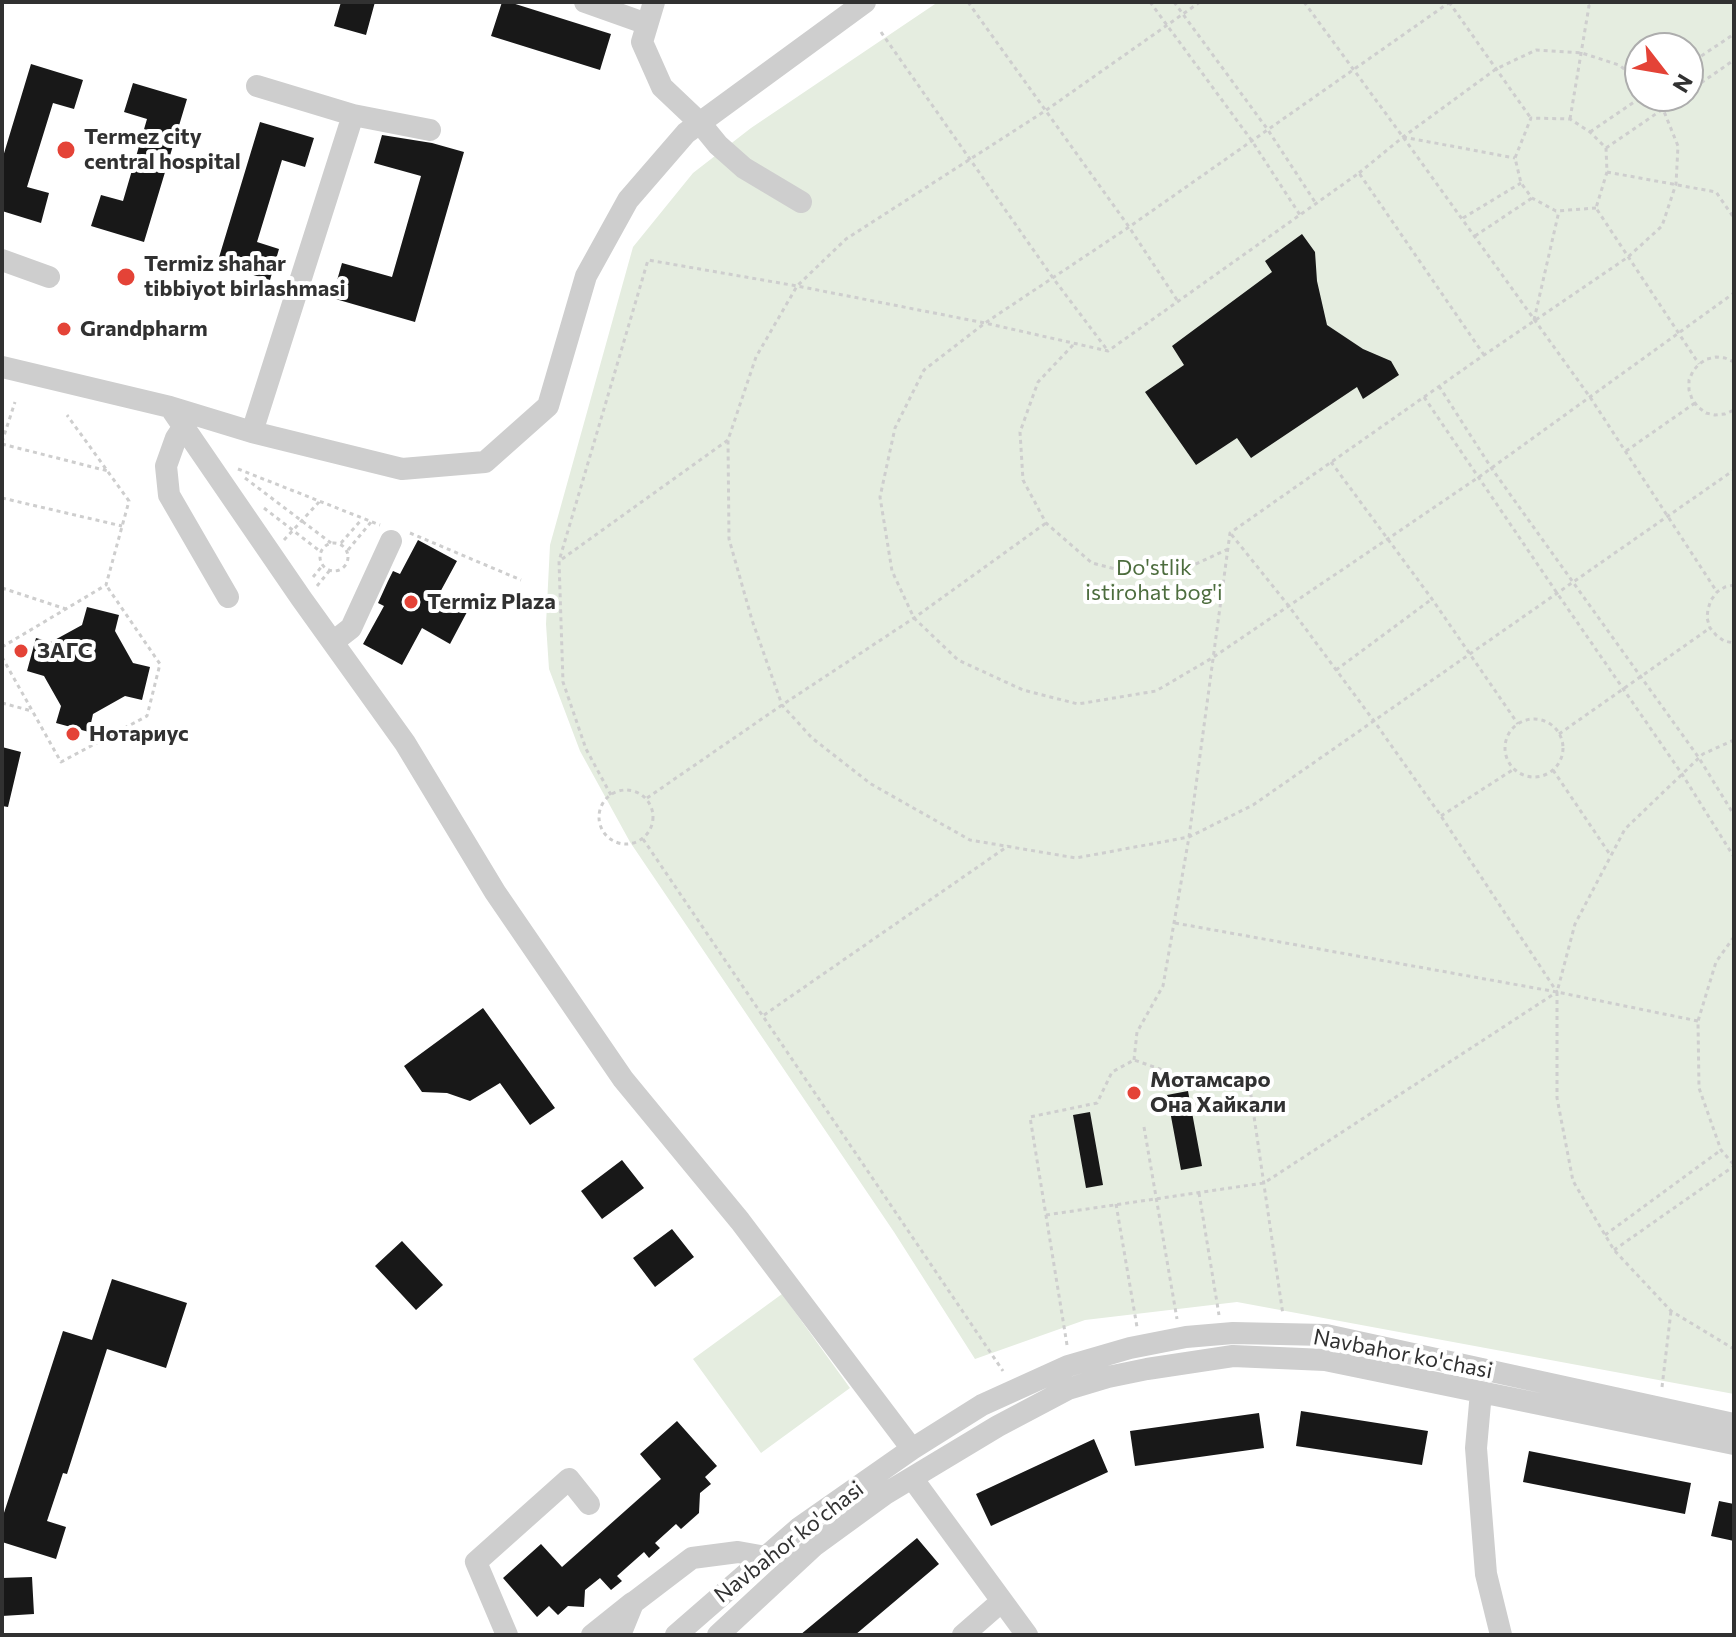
<!DOCTYPE html>
<html>
<head>
<meta charset="utf-8">
<style>
  body { margin:0 }
  #map { position:relative; width:1736px; height:1637px; overflow:hidden; background:#fff; font-family:Commissioner,sans-serif }
  canvas { display:block }
  .frame { position:absolute; inset:0; border:4px solid #313131; pointer-events:none }
  .north { position:absolute; left:1624px; top:32px; width:80px; height:80px; box-sizing:border-box; background:#fff; border:2px solid #adadad; border-radius:50%; rotate:121deg; font-size:22px; font-weight:700; line-height:32px; text-align:center; color:#313131 }
  .north::after { content:''; display:block; margin:auto; width:28px; height:36px; background:#e44337; clip-path:polygon(50% 0,100% 100%,50% 72%,0 100%) }
</style>
</head>
<body>
<div id="map">
<canvas width="1736" height="1637"></canvas>
<div class="frame"></div>
<div class="north">N</div>
</div>
<script>
const c = document.querySelector('canvas').getContext('2d');
c.lineJoin = 'round';
function fillPath(path, color) {
  c.fillStyle = color;
  c.fill(path, 'evenodd');
}
function shape(rows) {
  const path = new Path2D();
  for (const r of rows) {
    if (r.length === 3) {
      path.moveTo(r[0] + r[2], r[1]);
      path.arc(r[0], r[1], r[2], 0, 2 * Math.PI);
      continue;
    }
    path.moveTo(r[0], r[1]);
    for (let i = 2; i < r.length; i += 2) path.lineTo(r[i], r[i + 1]);
  }
  return path;
}
function stroke(path, color, width, dash) {
  c.strokeStyle = color;
  c.lineWidth = width;
  c.lineCap = dash ? 'butt' : 'round';
  c.setLineDash(dash || []);
  c.stroke(path);
}
function drawText(font, color, halo, rows, align = 'center') {
  c.font = font + ' Commissioner,sans-serif';
  c.lineWidth = 8;
  c.setLineDash([]);
  c.textBaseline = 'middle';
  c.strokeStyle = halo;
  c.fillStyle = color;
  for (const [text, x, y, turn = 0] of rows) {
    c.save();
    c.translate(x, y);
    c.rotate((+turn || 0) * Math.PI / 180);
    c.textAlign = isNaN(turn) ? turn : align;
    if (halo) c.strokeText(text, 0, 0);
    c.fillText(text, 0, 0);
    c.restore();
  }
}
const green = shape([
  [938,2,1734,2,1734,1394,1237,1302,1085,1320,975,1359,894,1232,630,842,580,751,549,669,546,624,550,545,633,247,693,173,751,128],
  [1640,48,1688,48,1688,96,1640,96],
  [782,1294,850,1388,761,1453,693,1359]
]);
const building = shape([
  [341,2,375,2,366,35,334,26],
  [502,2,509,2,611,34,600,70,491,36],
  [31,64,83,80,74,109,53,103,27,187,49,193,41,223,2,211,2,160],
  [133,83,187,99,144,242,91,226,101,195,123,201,147,119,124,112],
  [260,122,314,138,305,167,282,160,257,242,279,249,270,280,217,264],
  [382,135,432,143,464,152,415,322,332,298,342,263,392,277,421,176,374,163],
  [1302,234,1315,252,1317,281,1327,325,1363,349,1391,361,1399,375,1363,399,1357,387,1251,458,1237,438,1196,465,1145,392,1184,365,1172,346,1272,272,1265,261],
  [418,540,457,561,438,596,467,612,450,644,422,628,402,665,363,644,384,606,378,603,388,581,393,571,400,574],
  [87,607,119,615,115,631,133,663,150,667,142,700,125,696,93,714,89,732,56,723,61,706,44,676,27,671,36,638,51,642,82,625],
  [2,747,21,752,8,807,2,806],
  [483,1008,555,1108,530,1125,500,1083,470,1101,447,1093,422,1092,404,1066],
  [1188,1091,1202,1166,1181,1170,1167,1095],
  [1090,1112,1103,1185,1086,1188,1073,1115],
  [622,1160,644,1188,602,1219,581,1191],
  [672,1229,694,1257,655,1287,633,1258],
  [402,1241,443,1285,416,1310,375,1266],
  [112,1279,187,1303,166,1368,107,1349,67,1474,63,1473,47,1521,66,1527,56,1559,2,1542,2,1519,63,1331,92,1340],
  [1301,1411,1428,1431,1422,1465,1296,1446],
  [1259,1413,1264,1448,1135,1466,1130,1431],
  [677,1421,717,1466,705,1477,711,1484,700,1493,699,1513,681,1529,676,1524,655,1543,660,1548,649,1558,644,1552,617,1576,622,1581,611,1590,600,1578,585,1590,584,1607,568,1606,558,1615,549,1606,537,1617,503,1578,541,1544,562,1567,661,1479,640,1454],
  [1094,1439,1108,1472,991,1526,976,1494],
  [1529,1451,1691,1483,1685,1514,1523,1482],
  [1719,1501,1734,1504,1734,1541,1711,1536],
  [917,1538,939,1564,855,1635,800,1635],
  [32,1577,34,1614,2,1616,2,1578]
]);
const path = shape([
  [968,2,1129,227,1177,300],
  [1150,2,1252,141,1300,215],
  [1174,2,1268,130,1315,202],
  [1200,2,1045,111,846,239,797,286,756,357,728,440,729,539,752,620,782,705,812,738,871,784,970,840,1076,858,1189,837,1253,805,1734,470],
  [1304,2,1403,137,1590,397,1717,592],
  [1449,2,1530,117],
  [1450,2,1129,227,985,323,924,370,895,428,880,497,892,571,914,618,958,660,1023,690,1078,704,1156,691,1212,658,1479,477,1734,293],
  [881,32,1053,278,1108,351],
  [1688,65,1734,34],
  [1688,92,1734,60],
  [1570,119,1589,6,1586,2],
  [1590,132,1643,96],
  [1403,137,1515,158],
  [1606,148,1682,96],
  [1607,172,1716,192,1734,218],
  [1359,173,1403,137,1496,69,1536,50,1582,53,1619,65,1640,81],
  [1596,208,1556,211,1532,198,1521,183,1515,158,1531,118,1570,119,1590,132,1606,148,1607,172,1596,208,1699,364],
  [1463,218,1521,183],
  [1475,236,1532,198],
  [1534,320,1559,211],
  [1073,345,1038,382,1020,432,1023,480,1046,523,1092,563,1127,572,1183,570,1228,549],
  [1734,362,1725,358,1716,357,1707,359,1699,364,1693,371,1689,380,1689,390,1692,399,1698,407,1706,413,1715,415,1725,414,1734,410],
  [1439,386,1492,469,1699,758,1734,815],
  [1424,397,1557,593,1682,774,1734,857],
  [2,442,15,402],
  [2,444,108,471],
  [1626,451,1695,403],
  [1331,462,1432,599,1518,724],
  [238,469,380,525],
  [245,478,331,543],
  [2,498,122,526],
  [264,508,321,552],
  [410,533,521,580],
  [284,540,319,502],
  [341,543,362,519],
  [334,557,14],
  [348,550,371,522],
  [562,559,728,440],
  [313,577,323,565],
  [1734,585,1725,587,1717,592,1711,600,1708,609,1707,618,1710,628,1716,635,1724,641,1734,643],
  [317,586,330,570],
  [2,588,66,609],
  [2,647,106,585,129,501,67,415],
  [2,657,61,762,147,716,160,664,106,585],
  [1336,670,1432,599],
  [2,703,32,711],
  [1534,748,29],
  [1559,734,1710,628],
  [1734,740,1703,754,1625,829,1575,924,1557,992,1557,1098,1573,1181,1614,1250,1671,1311,1734,1349],
  [1553,770,1611,856],
  [626,817,27],
  [611,795,586,749,563,682,559,561,648,260,797,286,985,323,1108,351,1359,173,1484,355],
  [647,798,782,705,914,618,1046,523],
  [1441,816,1514,769],
  [643,839,1003,1371],
  [1175,923,1557,992,1698,1021],
  [1734,937,1716,962,1698,1021,1699,1088,1721,1150,1734,1165],
  [764,1015,1008,846],
  [1134,1060,1137,1032,1163,986,1189,837,1230,533,1484,355,1628,257,1662,226,1676,184,1678,146,1663,109,1655,96],
  [1144,1127,1177,1319],
  [1199,1193,1219,1315],
  [1116,1204,1137,1327],
  [1046,1215,1264,1183,1557,992,1441,816,1374,721,1288,605,1231,534],
  [1605,1235,1721,1150],
  [1614,1250,1734,1166],
  [1067,1345,1030,1117,1097,1103,1112,1072,1134,1060,1160,1069,1174,1087,1249,1082,1283,1315],
  [1662,1387,1671,1311]
]);
const minor = shape([
  [585,2,647,24],
  [654,2,642,42,662,87,700,123,718,145,744,168,801,202],
  [257,86,353,115,430,130],
  [2,260,49,277],
  [2,367,170,407,252,432,402,469,485,462,548,406,586,276,628,200,686,133,865,2],
  [170,407,301,598,405,743,495,892,623,1079,740,1221,912,1449],
  [184,426,176,438,166,466,169,495,228,597],
  [252,432,353,115],
  [333,642,351,628,391,541],
  [1481,1392,1476,1448,1480,1499,1486,1574,1501,1635],
  [912,1478,1027,1635],
  [507,1635,476,1562,569,1479,589,1504],
  [592,1635,632,1603],
  [620,1635,633,1603,692,1558,738,1552,766,1557],
  [676,1635,799,1528,912,1449,982,1405,1068,1366,1130,1348,1186,1337,1233,1333,1326,1335,1734,1424],
  [718,1635,815,1545,885,1494,998,1426,1068,1389,1108,1377,1147,1369,1233,1356,1325,1360,1734,1444],
  [963,1635,1002,1601]
]);
const markers = [
  [66,150,10,"#e44337"],
  [126,277,10,"#e44337"],
  [64,329,8,"#e44337"],
  [411,602,8,"#e44337"],
  [21,651,8,"#e44337"],
  [73,734,8,"#e44337"],
  [1134,1093,8,"#e44337"]
];
const poiNames = [
  ["Termez city",84,137],
  ["central hospital",84,162],
  ["Termiz shahar",144,264],
  ["tibbiyot birlashmasi",144,289],
  ["Grandpharm",80,329],
  ["Termiz Plaza",427,602],
  ["ЗАГС",37,651],
  ["Нотариус",89,734],
  ["Мотамсаро",1150,1080],
  ["Она Хайкали",1150,1105]
];
const parkNames = [
  ["Do'stlik",1154,568],
  ["istirohat bog'i",1154,593]
];
const streetNames = [
  ["Navbahor ko'chasi",1403,1354,11],
  ["Navbahor ko'chasi",789,1542,-38]
];
fillPath(green, '#e5ede0');
fillPath(building, '#181818');
stroke(path, '#cecece', 3, [4, 4]);
stroke(minor, '#cecece', 22);
for (const [x, y, r, color] of markers) {
  const dot = new Path2D();
  dot.arc(x, y, r, 0, 2 * Math.PI);
  c.fillStyle = color;
  c.fill(dot);
  stroke(dot, '#fff', 3);
}
drawText('bold 22px', '#313131', '#fff', poiNames, 'left');
drawText('22px', '#4d6d3e', '#fff', parkNames);
drawText('22px', '#313131', '#fff', streetNames);
</script>
</body>
</html>
